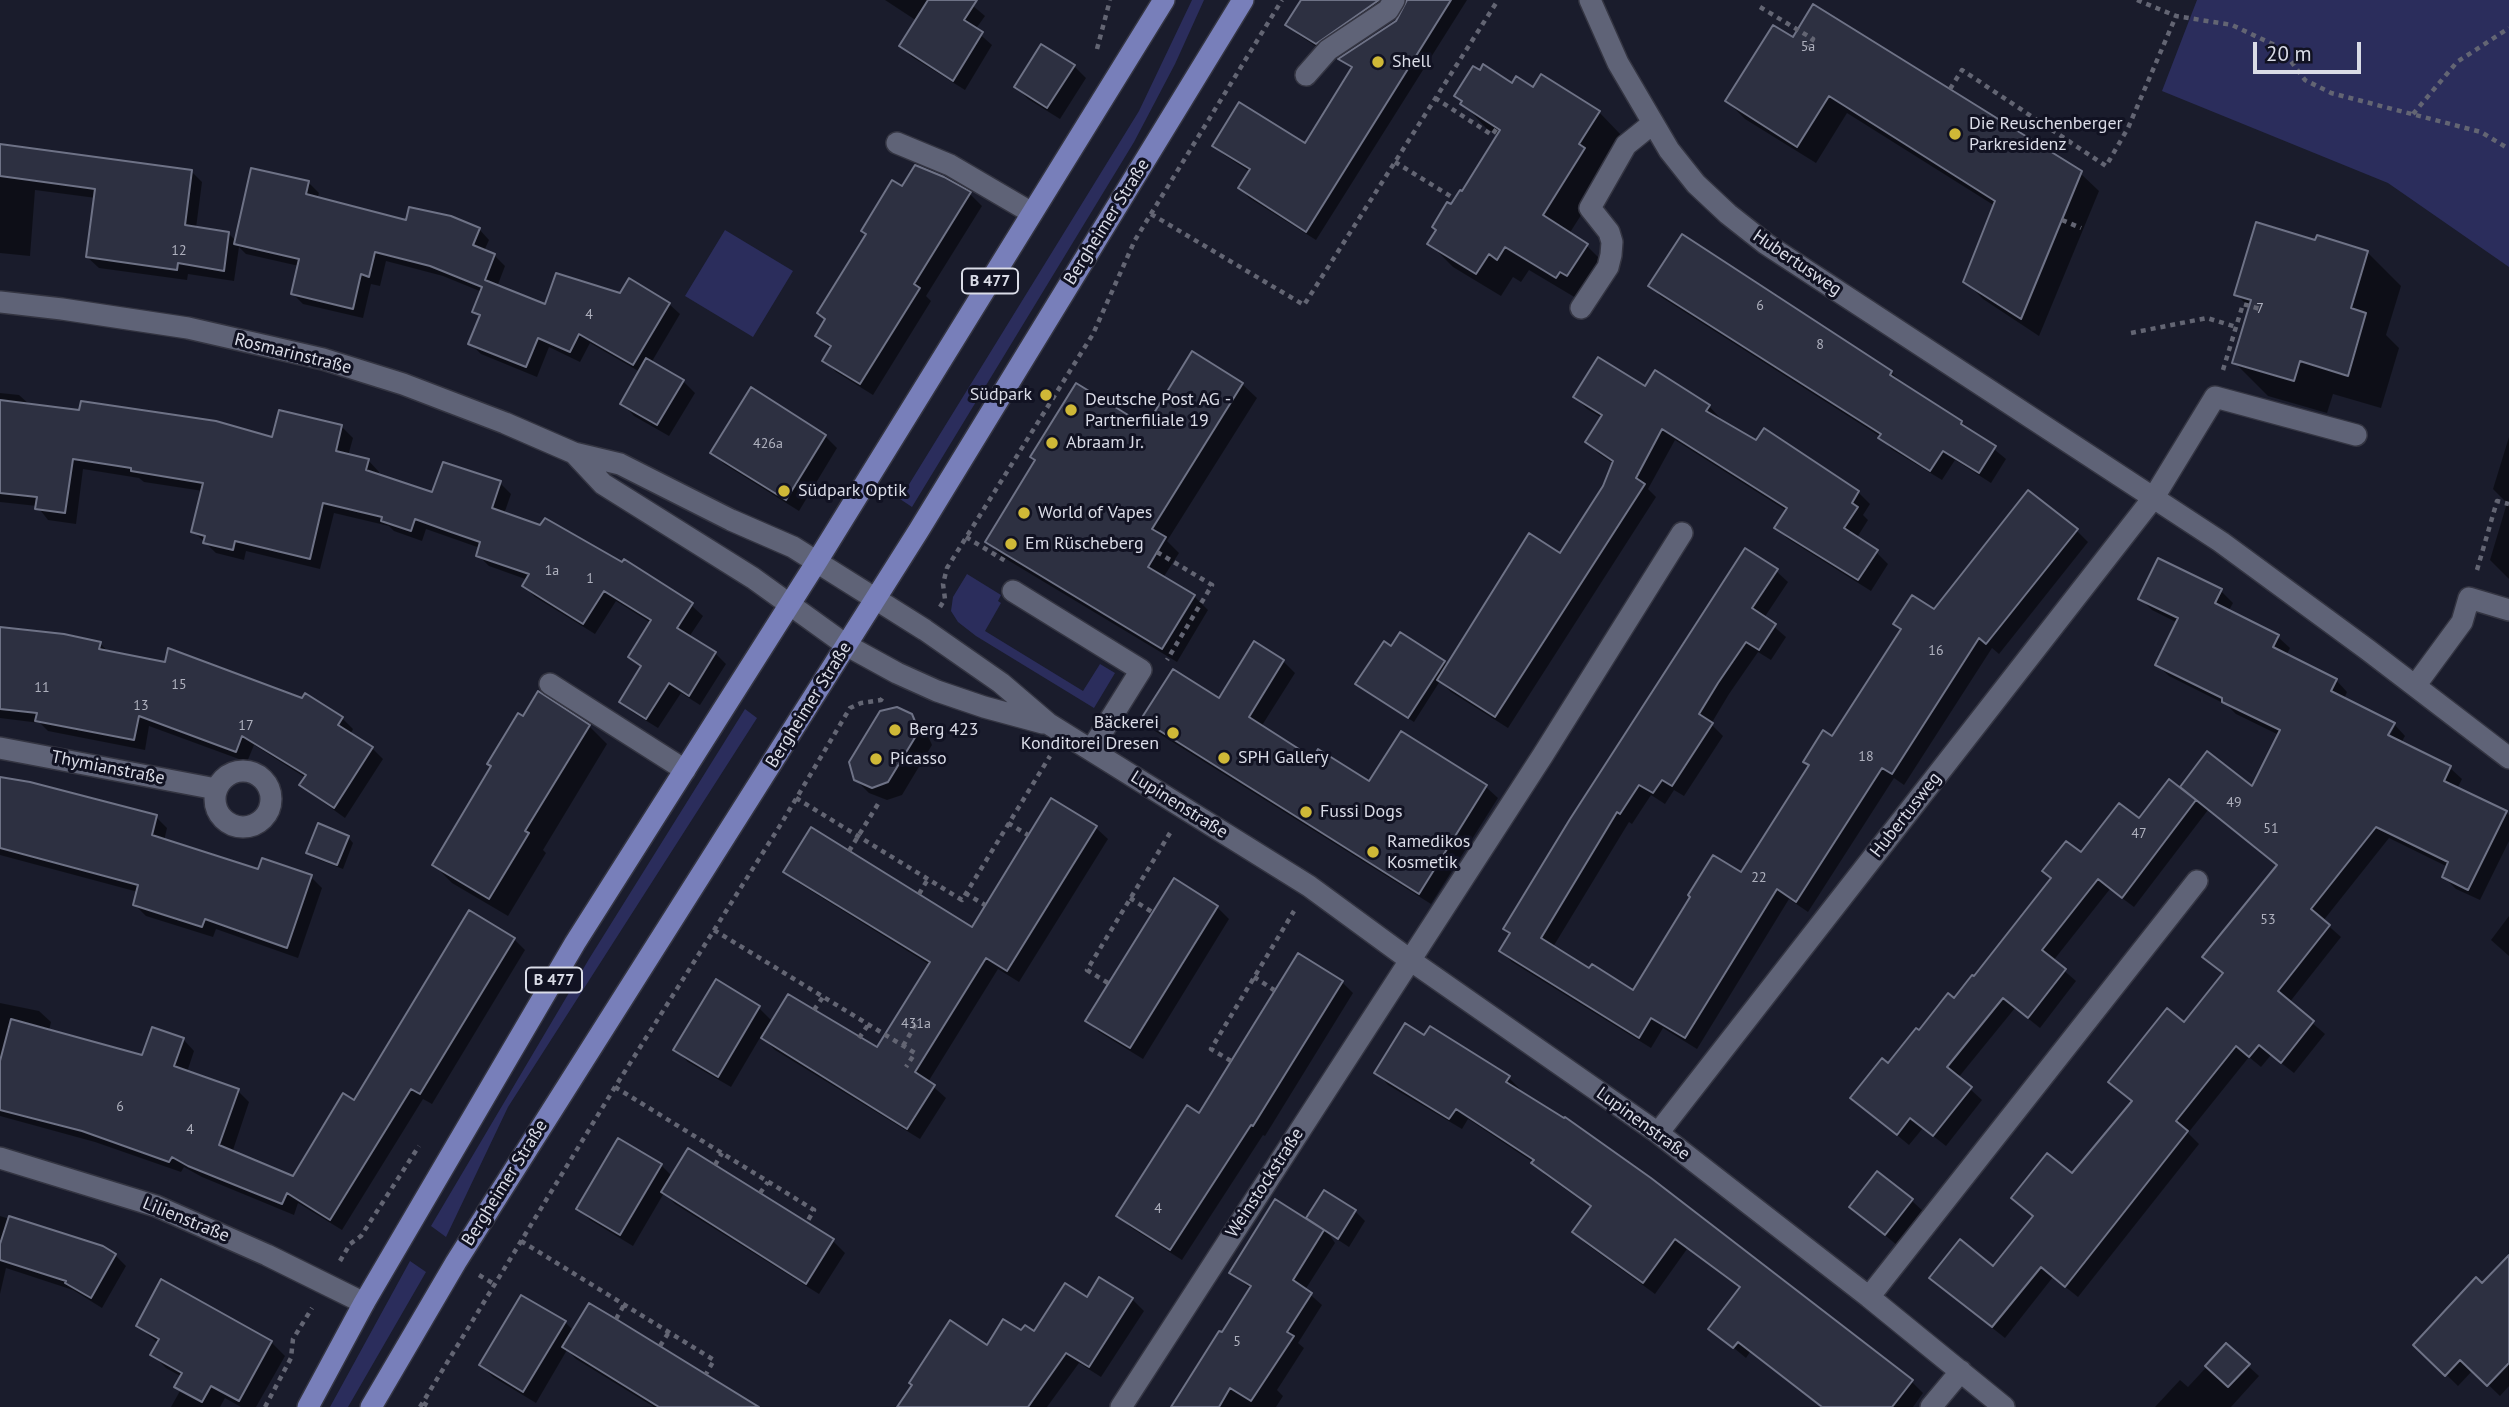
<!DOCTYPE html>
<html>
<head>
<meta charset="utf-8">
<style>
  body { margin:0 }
  #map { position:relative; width:2509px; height:1407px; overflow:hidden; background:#1a1c2c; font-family:"PT Sans",sans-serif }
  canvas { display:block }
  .scale { position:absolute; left:2253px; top:42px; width:108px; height:32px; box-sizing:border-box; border:4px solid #dadce7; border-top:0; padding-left:9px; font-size:21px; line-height:24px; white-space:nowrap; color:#dadce7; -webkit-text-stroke:5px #111222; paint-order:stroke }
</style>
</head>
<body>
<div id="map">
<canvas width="2509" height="1407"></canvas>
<div class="scale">20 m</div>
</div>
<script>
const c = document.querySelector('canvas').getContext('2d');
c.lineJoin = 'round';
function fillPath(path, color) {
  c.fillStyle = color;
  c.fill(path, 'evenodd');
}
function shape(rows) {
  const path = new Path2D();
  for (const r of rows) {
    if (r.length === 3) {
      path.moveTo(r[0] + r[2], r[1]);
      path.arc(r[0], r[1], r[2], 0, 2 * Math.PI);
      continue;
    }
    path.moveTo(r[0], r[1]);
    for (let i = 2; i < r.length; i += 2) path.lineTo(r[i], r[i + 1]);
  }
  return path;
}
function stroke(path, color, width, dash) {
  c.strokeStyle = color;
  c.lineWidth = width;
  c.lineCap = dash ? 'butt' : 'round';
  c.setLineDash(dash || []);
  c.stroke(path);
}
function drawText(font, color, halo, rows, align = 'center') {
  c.font = font + ' "PT Sans",sans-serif';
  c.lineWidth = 6;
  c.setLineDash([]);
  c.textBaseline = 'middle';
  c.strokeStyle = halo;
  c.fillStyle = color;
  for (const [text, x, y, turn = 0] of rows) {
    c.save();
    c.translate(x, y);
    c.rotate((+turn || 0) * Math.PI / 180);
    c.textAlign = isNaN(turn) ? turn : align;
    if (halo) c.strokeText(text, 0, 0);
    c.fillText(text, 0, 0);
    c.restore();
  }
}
const green = shape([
  [1192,0,1204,0,1175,64,1134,142,912,507,900,499,1139,111],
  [2197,0,2509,0,2509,267,2388,183,2162,91],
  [725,230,793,271,753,337,685,296],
  [967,574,1001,595,998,601,1001,603,985,631,1083,691,1100,664,1115,673,1094,708,976,636,958,622,951,611,953,597],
  [745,709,757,718,508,1107,446,1237,431,1226,589,959],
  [410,1261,426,1272,348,1407,330,1407]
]);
const shadow = shape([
  [885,0,966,0,985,16,975,30,992,45,965,90,912,57,901,46,917,21],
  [1303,0,1395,0,1326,53,1297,34,1288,24],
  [1409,0,1467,0,1316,240,1249,198,1240,188,1250,172,1224,155,1214,146,1306,145,1353,70,1341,59,1401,18],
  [1793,40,2080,173,2099,191,2039,336,1983,299,1965,281,1995,206,1847,113,1816,163,1745,119,1727,101],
  [1074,66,1086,78,1060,119,1028,99,1016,87],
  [1512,85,1533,89,1599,112,1622,136,1608,173,1569,234,1586,245,1610,269,1581,301,1529,270,1521,282,1513,277,1501,296,1453,267,1429,243,1499,136,1486,128,1456,96],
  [0,146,191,171,202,182,196,228,228,233,236,241,308,182,319,193,317,199,407,222,479,229,489,240,484,251,494,255,505,266,497,287,546,307,621,295,669,304,680,314,651,363,683,381,695,393,669,436,634,416,622,403,640,372,590,343,580,362,549,347,537,377,481,354,470,343,481,318,474,311,482,292,443,276,386,261,380,286,371,284,363,318,303,304,293,294,299,266,246,254,239,247,234,281,188,274,187,280,99,268,87,257,96,198,35,190,30,256,0,253],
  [902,188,970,194,982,206,926,296,931,301,873,395,836,372,824,360,831,349,817,336,826,321,819,313,868,235],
  [2317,242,2367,252,2401,286,2386,335,2399,348,2381,408,2333,394,2327,413,2268,396,2234,362,2250,308,2236,294],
  [1651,286,1891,372,1902,383,1961,422,2006,459,1991,483,1955,460,1942,480,1891,449,1881,437,1661,297],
  [1193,354,1242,384,1257,398,1167,541,1179,553,1163,578,1194,596,1208,610,1177,662,1001,556,987,541,1146,429],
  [1645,389,1709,406,1720,418,1719,420,1756,443,1858,492,1870,504,1863,515,1868,520,1856,539,1876,552,1888,564,1871,591,1788,539,1776,528,1787,511,1675,440,1648,489,1656,497,1508,728,1451,692,1440,681,1414,722,1363,689,1392,648,1444,662,1448,666,1560,556,1604,487,1614,464,1599,454,1587,442,1602,418,1587,409,1575,397],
  [751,390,825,436,837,448,799,511,724,464,712,452],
  [0,393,19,395,30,405,274,440,341,426,353,438,348,456,368,460,379,472,378,476,433,494,500,483,511,494,504,514,691,605,703,616,689,637,715,653,726,664,700,705,681,693,658,728,632,712,621,701,641,668,630,657,651,623,616,601,595,634,535,597,524,586,528,580,489,566,478,555,480,548,426,529,422,541,394,531,389,526,334,513,320,569,246,551,244,560,216,553,193,531,203,491,144,482,139,478,83,469,76,524,48,520,37,506,0,502],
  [2509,437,2509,579,2490,560,2507,503,2493,489],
  [2076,530,2088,542,1999,654,1992,648,1904,785,1894,778,1808,912,1789,899,1697,1049,1663,1028,1651,1048,1512,962,1501,951,1511,934,1505,928,1776,571,1788,582,1764,618,1786,637,1771,660,1758,652,1729,694,1711,724,1723,736,1684,796,1674,790,1665,804,1651,795,1632,824,1629,822,1553,947,1590,970,1634,992,1741,875,1810,766,1805,761,1833,738,1902,630,1895,624,1934,611],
  [2221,591,2233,603,2228,612,2278,637,2290,648,2286,656,2336,680,2347,692,2344,699,2394,724,2405,736,2401,743,2450,768,2462,779,2457,789,2506,812,2509,815,2509,841,2480,900,2456,889,2444,877,2448,867,2389,838,2323,921,2341,937,2289,1003,2325,1034,2294,1073,2271,1055,2261,1067,2249,1057,2188,1133,2199,1144,2078,1297,2053,1277,2005,1338,1943,1289,1993,1269,2034,1217,2013,1198,2073,1176,2133,1102,2110,1082,2184,1024,2224,975,2204,957,2278,866,2208,810,2134,907,2110,889,2053,961,2076,981,2040,1028,2015,1008,1958,1078,1982,1100,1946,1146,1923,1128,1909,1145,1852,1098,1954,1000,2081,855,2189,794,2253,789,2279,735,2236,714,2227,705,2169,676,2157,665,2178,623,2152,610,2140,598],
  [2391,726,2395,726,2386,743,2383,742],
  [0,629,100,643,109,653,342,718,353,729,350,735,372,748,383,759,345,818,313,795,302,784,306,778,254,745,247,762,149,726,145,750,48,731,40,723,0,718],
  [1255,644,1283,661,1295,673,1261,727,1314,760,1369,783,1401,733,1486,787,1498,798,1431,904,1155,731,1144,719,1219,701],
  [911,715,925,729,932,745,902,795,887,800,869,793,855,779],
  [589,726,607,744,543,850,546,853,508,916,452,883,434,865],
  [0,778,156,817,167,828,164,841,259,872,311,877,322,888,298,958,216,929,213,937,146,916,135,905,138,892,0,855],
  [1095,827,1108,839,1019,982,998,969,928,1082,946,1098,920,1139,775,1050,761,1036,731,1087,688,1062,676,1050,759,1008,773,1022,877,1050,930,965,798,883,786,871,972,929],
  [348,837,353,843,343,869,314,858,308,852],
  [1174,880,1217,907,1229,919,1143,1059,1099,1032,1087,1020],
  [2509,916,2509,956,2491,940],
  [514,939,525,950,432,1104,423,1099,342,1230,298,1203,294,1215,202,1177,184,1167,181,1172,95,1142,0,1116,0,1003,39,1011,51,1022,49,1031,143,1057,183,1039,194,1051,187,1072,238,1091,249,1102,232,1153,293,1178,355,1102],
  [1342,982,1353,993,1265,1136,1263,1135,1182,1260,1130,1227,1119,1215,1199,1115],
  [1424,1038,1509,1078,1520,1089,1519,1092,1911,1381,1923,1393,1913,1407,1821,1407,1750,1352,1746,1358,1711,1329,1741,1289,1687,1249,1655,1294,1586,1244,1574,1232,1592,1208,1545,1175,1534,1163,1468,1119,1462,1129,1388,1085,1377,1073],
  [619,1140,661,1165,673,1177,833,1241,845,1253,819,1294,675,1204,664,1193,633,1246,590,1220,578,1208],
  [1911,1200,1924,1212,1898,1246,1851,1207],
  [1355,1211,1365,1221,1349,1247,1329,1234,1335,1243,1305,1290,1322,1305,1298,1343,1304,1348,1277,1390,1283,1396,1276,1407,1173,1407,1251,1289,1231,1273,1315,1225,1308,1218],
  [0,1216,102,1248,115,1255,126,1266,102,1308,73,1290,6,1268,0,1294],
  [2509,1257,2509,1386,2500,1396,2473,1370,2458,1386,2416,1345,2482,1286],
  [1087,1299,1132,1299,1144,1311,1101,1377,1079,1363,1047,1407,899,1407,987,1347,1022,1333,1034,1334],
  [565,1322,574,1331,746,1407,654,1407,576,1359,567,1350,536,1403,493,1377,481,1365],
  [138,1326,271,1342,285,1356,256,1407,241,1407,225,1398,220,1407,171,1407,180,1391,176,1387,182,1377,166,1368,152,1354,158,1343],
  [2226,1346,2259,1376,2231,1407,2155,1407,2180,1380,2188,1387]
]);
const building = shape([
  [928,0,977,0,964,20,983,32,953,81,899,46,928,0],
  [1301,0,1379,0,1316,44,1285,25,1301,0],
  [1407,0,1451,0,1306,232,1238,188,1250,169,1212,146,1239,102,1305,143,1352,67,1338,59,1396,21,1407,0],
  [1813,4,2082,171,2021,319,1963,282,1995,201,1829,96,1797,147,1725,101,1773,25,1793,37,1813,4],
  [1041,44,1075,65,1047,108,1014,87,1041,44],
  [1483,64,1512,83,1516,76,1533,87,1541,74,1600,111,1579,144,1585,148,1543,215,1588,244,1567,276,1560,272,1556,278,1505,247,1497,260,1489,254,1476,274,1427,244,1436,230,1432,227,1447,202,1451,204,1460,190,1462,191,1500,130,1460,104,1462,101,1454,96,1473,66,1480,70,1483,64],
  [0,144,192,170,185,225,229,232,224,271,178,263,177,270,86,257,95,189,0,176,0,144],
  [915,165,944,177,971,192,914,284,920,288,860,384,822,361,831,346,815,336,825,319,817,313,866,234,861,231,892,180,902,186,915,165],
  [251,168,309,181,306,194,406,220,409,207,451,216,480,228,473,245,495,254,485,280,545,304,556,273,620,293,629,278,670,303,633,365,579,334,570,352,538,338,526,367,468,344,480,315,472,312,482,287,430,266,375,252,369,277,361,274,353,309,291,294,299,259,234,244,251,168],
  [2256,222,2315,240,2317,235,2368,251,2351,308,2366,313,2348,376,2300,361,2294,381,2232,363,2251,300,2234,295,2256,222],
  [1682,234,1892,371,1890,375,1962,421,1961,424,1996,446,1979,473,1943,451,1930,471,1878,438,1881,434,1648,286,1682,234],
  [1192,351,1243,383,1152,529,1166,537,1148,567,1195,595,1162,649,985,542,1035,460,1030,457,1076,383,1146,426,1192,351],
  [1598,357,1645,386,1655,370,1710,405,1706,411,1756,440,1764,428,1859,491,1852,503,1858,507,1844,528,1878,550,1858,580,1774,528,1787,508,1662,429,1636,478,1645,484,1495,717,1437,680,1529,533,1560,553,1603,486,1613,461,1585,442,1602,415,1573,397,1598,357],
  [646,358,684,380,657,425,620,404,646,358],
  [751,387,826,435,786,500,710,453,751,387],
  [0,400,79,410,81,401,216,421,272,437,279,410,342,425,336,451,369,459,366,470,432,492,443,462,501,481,492,508,540,525,545,518,622,562,624,559,693,603,677,628,716,652,689,696,669,683,646,719,619,702,641,666,628,657,651,620,604,591,583,624,522,586,529,574,476,556,480,542,451,532,415,519,411,531,381,521,382,517,323,503,310,559,235,541,233,550,203,543,205,536,191,532,203,483,131,471,131,468,73,459,65,513,35,509,37,497,0,493,0,400],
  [2028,490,2078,529,1986,644,1979,638,1892,774,1882,768,1796,902,1777,889,1685,1038,1651,1018,1639,1038,1499,951,1510,933,1503,929,1570,819,1745,548,1778,569,1752,608,1776,624,1759,650,1746,642,1718,683,1699,714,1713,723,1672,786,1662,780,1653,793,1639,785,1620,814,1617,812,1541,938,1589,968,1592,964,1633,990,1690,897,1688,895,1713,855,1741,872,1809,765,1803,762,1823,730,1832,736,1901,629,1893,624,1912,595,1934,609,2028,490],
  [2158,558,2222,589,2215,603,2279,635,2273,647,2337,679,2331,691,2395,723,2388,735,2451,766,2444,781,2507,811,2468,890,2442,877,2448,862,2376,827,2311,909,2330,925,2278,991,2314,1021,2281,1063,2259,1045,2249,1057,2236,1046,2176,1121,2188,1131,2065,1287,2041,1267,1992,1327,1929,1278,1960,1239,1993,1266,2033,1216,2011,1198,2047,1153,2072,1173,2132,1101,2108,1082,2167,1008,2184,1022,2223,973,2202,957,2277,865,2180,787,2207,751,2252,786,2280,730,2222,702,2222,698,2155,665,2178,618,2138,599,2158,558],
  [0,627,64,634,101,642,99,649,165,662,168,648,302,698,305,693,343,717,338,725,373,747,334,808,299,785,306,775,242,736,236,752,139,716,134,740,35,721,37,713,0,709,0,627],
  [1400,632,1445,661,1408,718,1355,684,1384,641,1391,646,1400,632],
  [1254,641,1284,660,1249,717,1313,758,1318,749,1369,781,1401,731,1487,785,1419,894,1141,719,1173,669,1219,698,1254,641],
  [538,691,590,725,525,831,529,833,489,899,432,865,491,766,487,764,518,713,523,716,538,691],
  [897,707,912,714,919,731,888,782,872,788,854,780,849,762,880,711,897,707],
  [0,777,30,782,157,815,152,835,258,869,262,858,312,875,287,948,205,919,202,927,133,905,138,885,0,848,0,777],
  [2169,779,2196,800,2122,898,2098,879,2042,950,2066,969,2028,1018,2003,998,1947,1067,1972,1087,1933,1136,1910,1118,1897,1135,1850,1098,1882,1058,1888,1063,1916,1028,1919,1030,1948,993,1954,998,1972,975,1974,976,2051,878,2042,871,2066,841,2081,852,2119,803,2139,818,2169,779],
  [1051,798,1097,826,1007,971,986,958,915,1072,935,1085,907,1129,761,1038,788,994,877,1047,930,962,783,872,811,827,972,927,1051,798],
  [318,823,349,836,337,865,306,853,318,823],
  [1174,878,1218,906,1130,1048,1085,1021,1174,878],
  [469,910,515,938,420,1094,411,1089,330,1220,287,1193,282,1204,188,1166,172,1157,169,1162,82,1131,0,1110,0,1061,11,1019,142,1055,152,1027,184,1038,174,1066,239,1089,219,1145,293,1176,343,1093,354,1100,469,910],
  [1298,953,1343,981,1253,1126,1251,1125,1170,1250,1116,1216,1187,1105,1199,1113,1298,953],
  [716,979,760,1006,718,1077,673,1050,716,979],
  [1405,1023,1424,1035,1430,1026,1510,1076,1506,1082,1564,1118,1565,1117,1651,1178,1913,1380,1892,1407,1822,1407,1738,1342,1733,1348,1708,1329,1740,1287,1675,1239,1643,1283,1572,1232,1591,1206,1531,1163,1534,1160,1456,1109,1449,1119,1374,1073,1405,1023],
  [618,1138,662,1164,620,1235,576,1209,618,1138],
  [688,1148,834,1239,806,1284,661,1192,688,1148],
  [1877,1171,1913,1199,1885,1235,1849,1207,1877,1171],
  [1324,1190,1356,1210,1338,1239,1306,1218,1324,1190],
  [1275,1199,1324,1230,1293,1280,1312,1293,1287,1332,1294,1336,1251,1401,1230,1388,1219,1407,1171,1407,1219,1331,1222,1332,1251,1286,1229,1273,1275,1199],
  [9,1216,103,1246,116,1254,91,1298,65,1283,66,1281,0,1260,0,1244,9,1216],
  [2509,1255,2509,1363,2487,1386,2460,1360,2445,1376,2413,1345,2476,1277,2482,1283,2509,1255],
  [1099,1277,1133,1298,1089,1367,1066,1353,1028,1407,897,1407,912,1385,909,1383,950,1320,987,1345,1003,1319,1021,1330,1025,1325,1034,1331,1065,1283,1087,1297,1099,1277],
  [161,1279,272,1341,239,1401,211,1386,202,1402,174,1387,182,1373,150,1355,159,1339,136,1326,161,1279],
  [521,1295,566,1321,523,1392,479,1365,521,1295],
  [589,1303,616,1319,759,1407,659,1407,562,1347,589,1303],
  [2226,1343,2250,1364,2228,1387,2205,1366,2226,1343]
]);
const path = shape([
  [2137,0,2176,16,2232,25,2281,48,2305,80,2331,93,2481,132,2509,149],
  [1760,7,1813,39,1808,47],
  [1097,49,1110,0],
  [1950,89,1962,70,2106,166,2128,128,2176,16],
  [1435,98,1492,135,1497,128],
  [2413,114,2457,62,2509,28],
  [1395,162,1455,199],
  [1151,214,1304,305,1498,0],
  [2062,220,2081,228],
  [2131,333,2207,318,2236,327],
  [2223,370,2243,304,2260,309],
  [966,537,1007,562],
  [1157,552,1212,585,1167,660],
  [2477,570,2497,501,2509,504],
  [940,607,945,599,943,584,947,568,1093,334,1135,240,1282,0],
  [796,798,962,900,1050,756],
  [1008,823,1028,835],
  [849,851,878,804],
  [965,893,985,905],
  [919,894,928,879],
  [1130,898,1152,912],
  [714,930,915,1053,906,1067],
  [1254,977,1274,990],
  [1108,983,1087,970,1170,833],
  [814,1010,823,997],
  [859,1038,868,1025],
  [903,1046,916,1024],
  [1231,1061,1211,1049,1294,911],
  [615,1087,814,1210,807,1222],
  [715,1165,722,1153],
  [760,1193,768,1182],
  [521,1241,714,1360,706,1374],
  [340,1261,350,1244,361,1236,419,1146],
  [479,1275,494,1284],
  [616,1319,624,1305],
  [660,1346,669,1332],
  [423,1403,430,1407],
  [265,1407,291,1358,293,1339,312,1308],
  [420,1407,615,1087,781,824,850,708,861,703,881,700,883,697]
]);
const minor = shape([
  [1590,0,1618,63,1669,150,1696,184,1728,214,1766,244,2221,542,2368,650,2509,758],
  [1306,75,1328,50,1388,10,1394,0],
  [897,143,950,165,1032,213],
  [0,302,62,309,188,328,323,359,403,384,505,423,574,453,620,464,731,520,793,547,925,630,1001,683,1049,724,1309,886,1410,960,1658,1133,1869,1297,2004,1407],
  [1581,308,1608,267,1611,255,1612,242,1609,232,1590,208,1626,145,1652,124],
  [574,453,603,484,753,578,846,645,897,673,937,691,984,707,1043,723],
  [1013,591,1141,670,1091,750],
  [550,684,685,770],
  [2415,686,2462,622,2469,598,2509,610],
  [0,748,216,789],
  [243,799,28],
  [1658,1133,2154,497,2215,397,2356,435],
  [0,1158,156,1206,267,1255,364,1303],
  [1869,1297,2197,881],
  [1121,1407,1543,755,1682,533],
  [1931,1407,1961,1371]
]);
const major = shape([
  [308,1407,364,1303,575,943,816,563,1164,0],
  [371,1407,456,1262,919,530,1243,0]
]);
const markers = [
  [1378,62,7,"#cfb837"],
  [1955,134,7,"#cfb837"],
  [1046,395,7,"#cfb837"],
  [1071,410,7,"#cfb837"],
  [1052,443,7,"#cfb837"],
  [784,491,7,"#cfb837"],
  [1024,513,7,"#cfb837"],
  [1011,544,7,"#cfb837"],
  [895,730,7,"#cfb837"],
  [1173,733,7,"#cfb837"],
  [1224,758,7,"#cfb837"],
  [876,759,7,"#cfb837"],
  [1306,812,7,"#cfb837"],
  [1373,852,7,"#cfb837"]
];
const numberNames = [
  ["5a",1808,47],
  ["12",179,251],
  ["6",1760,306],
  ["7",2260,309],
  ["4",589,315],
  ["8",1820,345],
  ["426a",768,444],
  ["1a",552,571],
  ["1",590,579],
  ["16",1936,651],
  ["15",179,685],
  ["11",42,688],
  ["13",141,706],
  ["17",246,726],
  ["18",1866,757],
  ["49",2234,803],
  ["51",2271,829],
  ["47",2139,834],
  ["22",1759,878],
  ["53",2268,920],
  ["431a",916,1024],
  ["6",120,1107],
  ["4",190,1130],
  ["4",1158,1209],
  ["5",1237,1342]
];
const shields = [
  [990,281,56],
  [554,980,56]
];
const shieldNames = [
  ["B 477",990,281],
  ["B 477",554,980]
];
const poiNames = [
  ["Shell",1392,62],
  ["Die Reuschenberger",1969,124],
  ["Parkresidenz",1969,145],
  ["Südpark",1032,395,"right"],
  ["Deutsche Post AG -",1085,400],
  ["Partnerfiliale 19",1085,421],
  ["Abraam Jr.",1066,443],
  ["Südpark Optik",798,491],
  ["World of Vapes",1038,513],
  ["Em Rüscheberg",1025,544],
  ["Bäckerei",1159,723,"right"],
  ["Konditorei Dresen",1159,744,"right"],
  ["Berg 423",909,730],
  ["SPH Gallery",1238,758],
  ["Picasso",890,759],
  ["Fussi Dogs",1320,812],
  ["Ramedikos",1387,842],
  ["Kosmetik",1387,863]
];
const streetNames = [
  ["Bergheimer Straße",1107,222,-58],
  ["Hubertusweg",1797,263,34],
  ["Rosmarinstraße",293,354,14],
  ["Bergheimer Straße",809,705,-58],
  ["Thymianstraße",108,768,11],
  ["Lupinenstraße",1179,805,32],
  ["Hubertusweg",1906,815,-52],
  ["Lupinenstraße",1643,1124,36],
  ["Bergheimer Straße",505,1183,-58],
  ["Weinstockstraße",1265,1183,-57],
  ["Lilienstraße",186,1220,22]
];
fillPath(green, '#2b2d5c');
fillPath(shadow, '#0007');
fillPath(building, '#2d3041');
stroke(building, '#6e7286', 2);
stroke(minor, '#343542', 24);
stroke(major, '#343542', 24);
stroke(path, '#636573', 4.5, [5, 5]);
stroke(minor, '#5f6377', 21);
stroke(major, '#787fba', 21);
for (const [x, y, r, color] of markers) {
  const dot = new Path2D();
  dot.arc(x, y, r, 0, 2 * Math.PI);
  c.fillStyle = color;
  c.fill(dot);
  stroke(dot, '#111222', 2.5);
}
drawText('14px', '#afb1be', null, numberNames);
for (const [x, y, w] of shields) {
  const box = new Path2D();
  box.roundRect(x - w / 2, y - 12.5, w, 25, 5);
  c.fillStyle = '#111222';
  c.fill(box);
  stroke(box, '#dadce7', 2);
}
drawText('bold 16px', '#dadce7', null, shieldNames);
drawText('18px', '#dadce7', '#111222', poiNames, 'left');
drawText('18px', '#dadce7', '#111222', streetNames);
</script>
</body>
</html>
